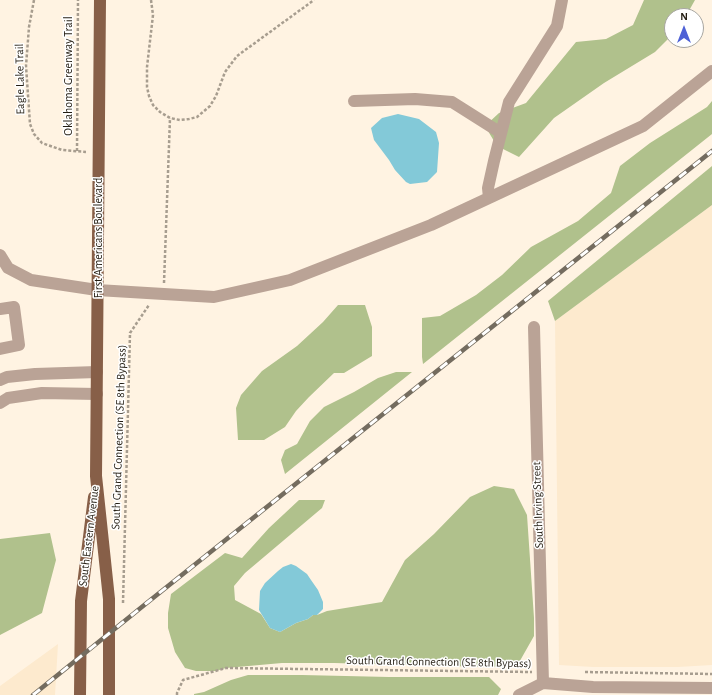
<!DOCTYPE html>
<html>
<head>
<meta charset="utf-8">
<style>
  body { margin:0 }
  #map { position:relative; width:712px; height:695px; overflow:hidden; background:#fff3e2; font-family:"Alegreya Sans",sans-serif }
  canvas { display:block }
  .north { position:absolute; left:664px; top:8px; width:40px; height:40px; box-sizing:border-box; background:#fff; border:1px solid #a7a5a0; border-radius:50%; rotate:0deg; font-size:11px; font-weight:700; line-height:16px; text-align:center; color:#231d12 }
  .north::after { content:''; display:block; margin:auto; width:14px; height:18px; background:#4e61d6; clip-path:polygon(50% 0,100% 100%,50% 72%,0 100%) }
</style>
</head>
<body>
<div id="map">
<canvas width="712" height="695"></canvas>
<div class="north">N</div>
</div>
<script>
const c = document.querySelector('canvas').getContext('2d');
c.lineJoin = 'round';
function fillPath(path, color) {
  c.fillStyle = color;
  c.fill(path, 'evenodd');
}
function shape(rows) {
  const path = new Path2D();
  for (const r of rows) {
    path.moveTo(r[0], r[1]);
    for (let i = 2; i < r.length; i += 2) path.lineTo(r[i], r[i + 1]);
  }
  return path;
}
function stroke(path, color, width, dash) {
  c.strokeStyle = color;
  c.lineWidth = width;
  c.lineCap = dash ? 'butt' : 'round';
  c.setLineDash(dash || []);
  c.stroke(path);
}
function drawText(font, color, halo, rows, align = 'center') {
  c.font = font + ' "Alegreya Sans",sans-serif';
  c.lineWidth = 3;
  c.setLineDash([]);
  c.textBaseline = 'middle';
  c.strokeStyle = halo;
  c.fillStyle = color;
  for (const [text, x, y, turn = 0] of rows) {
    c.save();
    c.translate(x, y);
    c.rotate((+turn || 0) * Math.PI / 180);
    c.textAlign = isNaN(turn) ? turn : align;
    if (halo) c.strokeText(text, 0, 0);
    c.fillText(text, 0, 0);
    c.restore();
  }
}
const built = shape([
  [712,205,712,665,678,667,593,667,559,665,555,321],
  [58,644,55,695,0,695,0,686]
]);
const forest = shape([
  [644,0,695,0,686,16,672,16,672,35,655,52,604,83,554,118,519,157,497,146,485,126,499,113,526,103,576,42,606,39,633,25],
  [712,101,712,134,423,364,422,357,422,318,440,316,476,295,502,275,531,247,578,221,611,193,620,166,650,143,707,107],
  [712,166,712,205,555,321,548,301],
  [338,305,365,305,372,327,372,356,344,373,334,373,309,397,296,411,285,427,264,440,238,440,236,408,241,395,262,371,297,346,323,322],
  [396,372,412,372,285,474,281,460,285,450,297,444,310,421,324,407,354,392,378,378],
  [494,486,514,489,527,515,534,618,534,636,517,666,485,667,334,663,282,663,226,668,216,671,196,671,185,668,175,652,168,628,168,613,171,594,225,553,242,558,269,528,299,500,325,500,322,508,245,573,234,586,235,600,261,614,270,628,280,632,296,623,308,619,313,615,317,615,327,611,382,602,405,560,434,534,470,497],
  [50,533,56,560,42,613,0,635,0,539],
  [248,675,302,675,389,677,489,677,501,689,498,695,194,695,194,694,204,692,231,680]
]);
const water = shape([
  [398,114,419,119,436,132,439,143,437,172,427,182,410,184,406,182,395,170,389,160,374,140,371,128,382,118],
  [291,564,296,566,307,574,311,580,318,590,323,602,323,609,317,615,313,615,308,619,296,623,280,632,270,628,259,610,260,591,265,583,278,571,283,567]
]);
const path = shape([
  [34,0,29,27,26,66,30,124,34,134,42,143,62,150,86,152],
  [151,0,153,15,147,67,147,87,149,96,153,105,160,112,170,118,180,120,189,119,197,117,210,106,216,96,225,72,237,56,314,0],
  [77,151,78,0],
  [164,283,170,118],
  [123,603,130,333,149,305],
  [585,672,712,674],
  [177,695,177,693,183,680,226,668,532,672]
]);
const minor = shape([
  [354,101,415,99,452,102,501,133],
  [489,198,488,188,494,161,509,102,557,26,562,0],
  [0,255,8,268,31,280,97,290,214,297,290,280,431,225,643,126,712,71],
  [0,309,14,307,19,345,0,349],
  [534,327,543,683],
  [0,380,7,377,35,374,97,372],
  [0,403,8,398,42,393,97,394],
  [519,695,543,683,593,687,712,688]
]);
const major = shape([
  [100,0,96,476,109,599,109,695],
  [80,695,81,601,94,497]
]);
const rail = shape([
  [33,695,148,602,712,151]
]);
const streetNames = [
  ["Oklahoma Greenway Trail",68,76,-90],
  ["Eagle Lake Trail",20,79,-91],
  ["First Americans Boulevard",98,238,-90],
  ["South Grand Connection (SE 8th Bypass)",119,437,-88],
  ["South Irving Street",538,505,-92],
  ["South Eastern Avenue",89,536,-83],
  ["South Grand Connection (SE 8th Bypass)",439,662,1]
];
fillPath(built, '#fdeace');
fillPath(forest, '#b0c18c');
fillPath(water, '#83c9d8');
stroke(path, '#a79d8f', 2.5, [3, 2]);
stroke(minor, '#baa396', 12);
stroke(major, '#875f48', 12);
stroke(rail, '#746c5f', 4.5);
stroke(rail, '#fff', 3, [9]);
drawText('12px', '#231d12', '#fff', streetNames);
</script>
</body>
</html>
